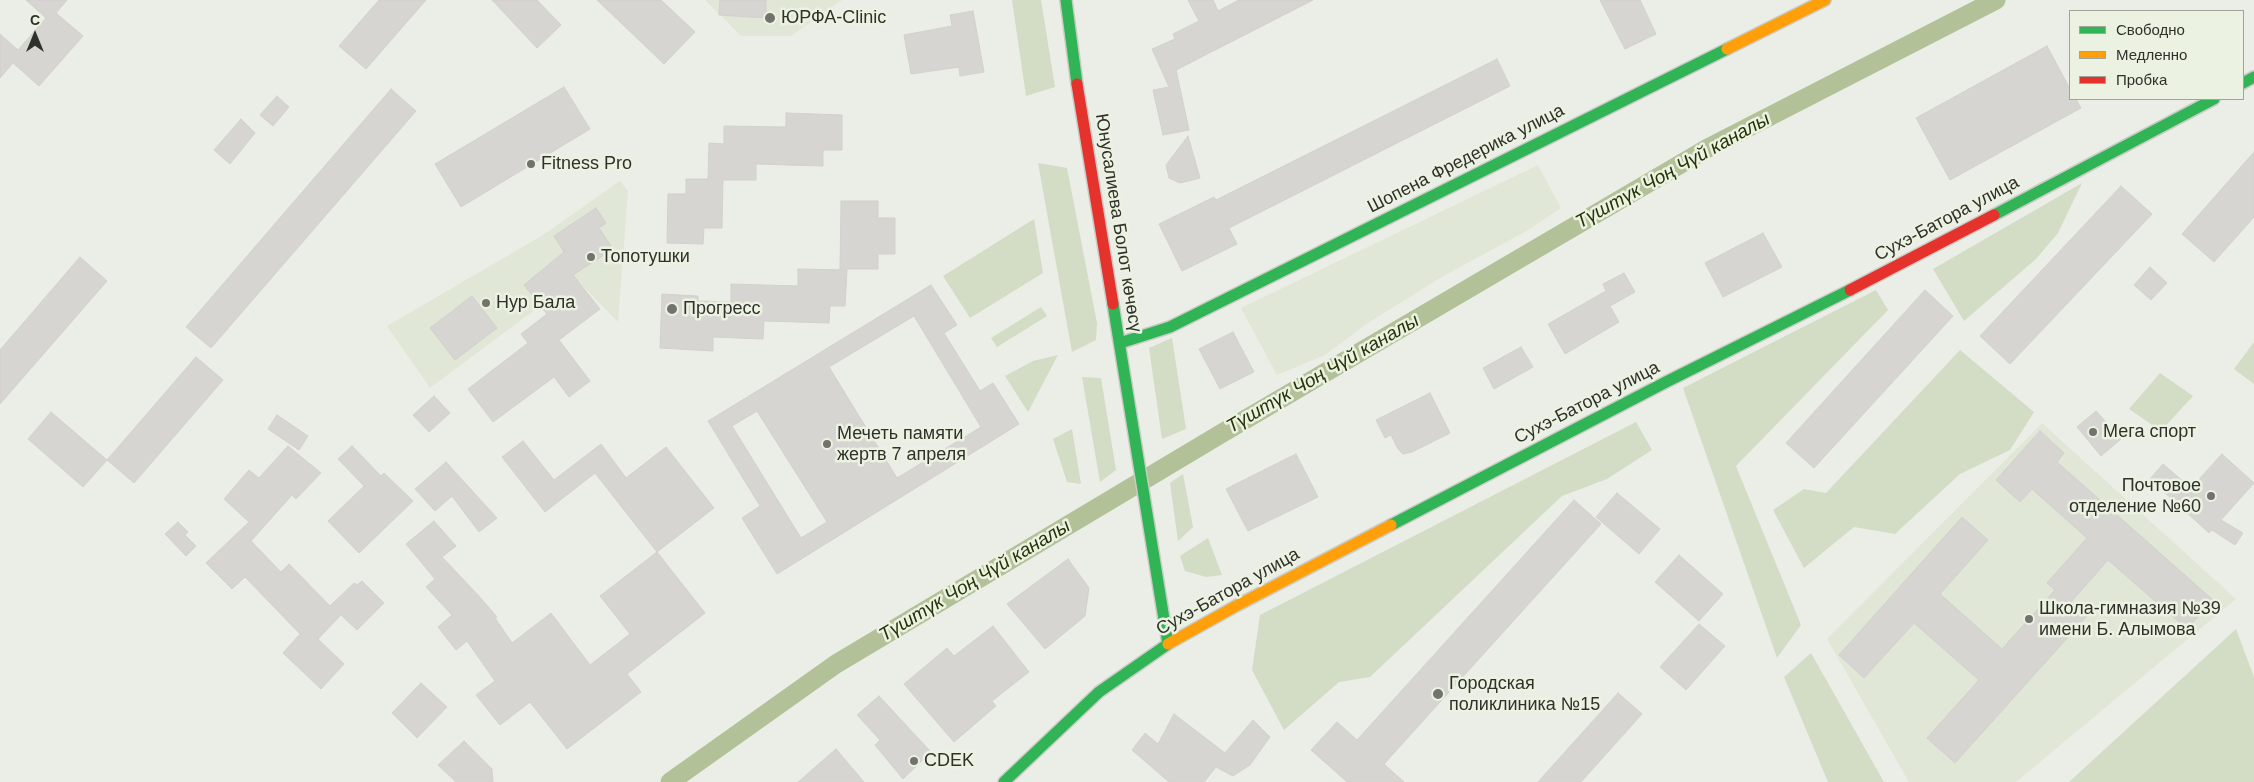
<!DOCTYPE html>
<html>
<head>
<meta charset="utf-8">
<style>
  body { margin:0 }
  #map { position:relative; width:2254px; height:782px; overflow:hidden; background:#ebeee6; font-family:Arial,sans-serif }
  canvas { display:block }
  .legend { position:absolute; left:2069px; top:10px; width:175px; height:90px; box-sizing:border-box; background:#ecf2e2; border:1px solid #a0a599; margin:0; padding:6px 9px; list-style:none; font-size:15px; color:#2f312b }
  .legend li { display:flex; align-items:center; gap:10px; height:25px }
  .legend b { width:25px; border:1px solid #a0a599 }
  .north { position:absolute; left:10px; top:10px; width:50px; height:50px; -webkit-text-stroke:4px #ecf2e2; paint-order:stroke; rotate:0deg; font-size:14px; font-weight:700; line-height:20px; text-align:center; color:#2f312b }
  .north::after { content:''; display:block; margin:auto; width:18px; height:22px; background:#2f312b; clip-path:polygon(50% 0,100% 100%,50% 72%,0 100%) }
</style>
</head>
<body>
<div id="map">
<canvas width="2254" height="782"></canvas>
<ul class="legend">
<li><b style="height:6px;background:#30b455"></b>Свободно</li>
<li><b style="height:6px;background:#ff9f0a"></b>Медленно</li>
<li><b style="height:6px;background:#e5322d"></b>Пробка</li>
</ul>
<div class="north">С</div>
</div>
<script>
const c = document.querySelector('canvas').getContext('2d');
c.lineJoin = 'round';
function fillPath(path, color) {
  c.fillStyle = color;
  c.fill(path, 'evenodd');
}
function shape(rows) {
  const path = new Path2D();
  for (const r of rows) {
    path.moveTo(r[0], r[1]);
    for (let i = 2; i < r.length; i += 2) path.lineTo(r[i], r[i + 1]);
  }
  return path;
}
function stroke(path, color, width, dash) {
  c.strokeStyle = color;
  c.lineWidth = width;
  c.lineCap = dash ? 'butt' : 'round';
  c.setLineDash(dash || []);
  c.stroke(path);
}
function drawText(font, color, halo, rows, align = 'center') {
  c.font = font + ' Arial,sans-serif';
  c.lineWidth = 5;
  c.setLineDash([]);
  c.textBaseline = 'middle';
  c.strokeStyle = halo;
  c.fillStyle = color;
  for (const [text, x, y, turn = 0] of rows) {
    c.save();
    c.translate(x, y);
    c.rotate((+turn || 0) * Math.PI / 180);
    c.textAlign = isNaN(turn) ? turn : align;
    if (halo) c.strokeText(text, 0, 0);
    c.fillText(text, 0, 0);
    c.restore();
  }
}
const built = shape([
  [705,0,842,0,791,36,741,36],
  [1538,165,1561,208,1530,229,1440,278,1368,323,1325,355,1277,375,1241,308],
  [620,181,628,191,618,322,576,279,430,388,387,326,543,235],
  [2042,423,2236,599,2016,782,1909,782,1827,639]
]);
const green = shape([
  [1012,0,1041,0,1055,87,1026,96],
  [1038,163,1067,168,1097,323,1096,340,1072,352],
  [2082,183,2058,233,2036,259,1964,321,1933,269],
  [1034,219,1043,273,970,318,943,276],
  [1876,290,1888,310,1736,466,1801,625,1777,658,1683,388],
  [1041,307,1047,316,997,347,991,338],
  [1172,338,1186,429,1162,439,1149,348],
  [2254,342,2254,384,2234,369],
  [1960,350,2034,412,2010,450,1960,474,1895,534,1854,527,1804,568,1773,510,1804,489,1826,493],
  [1058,355,1028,412,1005,376,1033,361],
  [2160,373,2193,396,2161,431,2129,409],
  [1082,377,1101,378,1116,470,1100,482],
  [1636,422,1652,450,1607,479,1562,496,1370,677,1339,682,1284,730,1252,670,1260,615],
  [1072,429,1081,484,1067,482,1053,439],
  [1183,474,1193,527,1178,541,1170,483],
  [1208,538,1222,575,1206,577,1185,571,1180,556],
  [2236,629,2254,677,2254,782,2069,782],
  [1811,653,1884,782,1828,782,1784,677]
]);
const canal = shape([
  [670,782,836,664,1224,432,1708,148,1996,0]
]);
const building = shape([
  [26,0,67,0,56,13,83,36,39,86,13,63,0,78,0,34,18,50,46,18,26,0],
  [379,0,426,0,366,69,339,46,379,0],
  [492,0,537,0,561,25,537,48,492,0],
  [597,0,661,0,695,32,664,64,597,0],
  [720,0,766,0,766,18,719,15,720,0],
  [1188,0,1213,0,1218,11,1239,0,1313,0,1176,70,1189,130,1163,135,1153,90,1169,87,1152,49,1175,39,1173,34,1199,21,1188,0],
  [1600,0,1640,0,1656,34,1625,49,1600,0],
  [973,11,984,72,960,76,959,67,911,74,904,35,952,26,950,15,973,11],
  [2047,46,2070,89,2070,99,2076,99,2081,108,1950,180,1916,118,2047,46],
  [1497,59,1510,86,1229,228,1237,244,1182,271,1159,224,1214,197,1216,200,1497,59],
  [564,87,590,129,461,207,435,164,564,87],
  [391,89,416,111,211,348,186,327,391,89],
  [277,96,289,107,273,126,260,115,277,96],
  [786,113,842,115,842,150,823,150,823,166,756,164,756,180,723,180,722,228,704,228,703,244,667,243,668,194,686,194,686,179,708,179,709,143,724,144,724,126,786,127,786,113],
  [241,119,255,133,230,164,214,150,241,119],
  [1188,136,1200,178,1180,183,1169,178,1166,165,1188,136],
  [2254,152,2254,217,2214,262,2182,234,2254,152],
  [2121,186,2152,214,2010,364,1980,336,2121,186],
  [841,201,878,201,878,218,895,218,895,254,878,254,878,269,840,269,841,201],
  [596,208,606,223,599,228,613,249,573,275,600,309,559,340,590,381,569,397,554,377,493,422,468,389,528,343,521,334,547,314,524,285,564,252,554,236,596,208],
  [1763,233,1782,267,1723,297,1705,263,1763,233],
  [80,257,107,281,0,404,0,350,80,257],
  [2150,267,2167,283,2151,300,2134,285,2150,267],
  [798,269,847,270,845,306,830,306,829,323,764,321,763,339,713,337,713,351,660,348,662,294,698,296,698,301,731,302,731,284,798,286,798,269],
  [1624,273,1635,292,1610,306,1619,322,1565,354,1548,324,1606,291,1603,284,1624,273],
  [931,285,957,325,944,333,980,391,993,383,1019,424,777,574,742,518,760,506,708,421,931,285],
  [914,316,981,427,897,478,829,367,914,316],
  [757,411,827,522,801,538,732,426,757,411],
  [1925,290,1953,316,1814,468,1786,443,1925,290],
  [472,296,497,328,455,360,430,328,472,296],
  [1233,332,1254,372,1220,389,1199,349,1233,332],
  [1521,347,1533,367,1494,389,1483,368,1521,347],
  [196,357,223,380,134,483,107,460,196,357],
  [1430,393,1450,433,1412,452,1403,454,1398,449,1391,435,1385,438,1376,420,1430,393],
  [434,396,450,413,429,432,413,415,434,396],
  [2096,411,2121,439,2101,456,2077,427,2096,411],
  [51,412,107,460,83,487,28,439,51,412],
  [277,415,308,436,299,450,268,429,277,415],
  [2040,431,2064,453,2057,462,2213,600,2187,629,2108,560,2071,602,2087,616,1955,763,1927,738,1979,680,1914,623,1864,678,1839,655,1962,517,1988,540,1940,594,2002,649,2055,590,2047,583,2087,538,2032,489,2020,502,1996,480,2040,431],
  [523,441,554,480,601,444,626,478,666,447,714,508,657,552,595,473,545,512,502,457,523,441],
  [288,446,321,473,296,499,292,495,251,541,281,572,289,564,330,606,354,583,357,585,362,581,384,603,357,630,341,615,318,639,344,664,321,689,283,653,300,634,245,577,232,589,206,563,249,522,224,499,249,470,259,478,288,446],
  [352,446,381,476,384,473,413,501,359,553,328,521,364,486,338,459,352,446],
  [1296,454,1318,497,1248,531,1226,489,1296,454],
  [2222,454,2254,483,2221,520,2243,533,2235,545,2212,530,2209,533,2150,479,2163,464,2191,488,2222,454],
  [446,462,497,518,479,532,452,496,435,511,415,489,446,462],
  [1617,493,1660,529,1639,554,1596,517,1617,493],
  [1574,500,1601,524,1384,764,1404,782,1347,782,1311,750,1337,722,1357,740,1574,500],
  [434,521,456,546,442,557,478,595,497,617,495,618,512,643,551,613,590,665,630,634,600,596,657,552,705,613,627,674,641,692,567,749,530,702,500,725,476,695,495,681,467,641,456,650,438,627,452,615,426,587,435,579,406,544,434,521],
  [178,522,188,532,185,535,196,546,186,556,165,534,178,522],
  [1679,555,1723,594,1699,621,1655,582,1679,555],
  [1068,559,1089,588,1085,616,1045,649,1007,604,1068,559],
  [1699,624,1725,646,1686,690,1660,667,1699,624],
  [993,626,1029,672,992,701,996,706,954,742,904,684,947,648,954,656,993,626],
  [421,683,447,707,417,738,392,713,421,683],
  [1618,693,1642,714,1581,782,1538,782,1618,693],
  [879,696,931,752,903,779,875,745,880,740,857,715,879,696],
  [1174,714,1225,753,1253,720,1270,737,1250,765,1233,776,1216,767,1204,782,1169,782,1132,750,1145,733,1158,744,1174,714],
  [464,741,492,769,493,782,456,782,438,765,464,741],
  [836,749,864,782,798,782,836,749]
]);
const fast = shape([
  [1066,0,1077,84],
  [2243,83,2254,77],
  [1994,215,2214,99],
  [1120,343,1170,327,1727,49],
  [1391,525,1666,382,1850,290],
  [1004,782,1099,692,1168,644,1113,304]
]);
const slow = shape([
  [1727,49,1825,0],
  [1168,644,1236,606,1391,525]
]);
const jam = shape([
  [1077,84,1113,304],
  [1850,290,1994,215]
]);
const markers = [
  [770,18,6,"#71736c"],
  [531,164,5,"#71736c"],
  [591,257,5,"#71736c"],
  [486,303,5,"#71736c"],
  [672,309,6,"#71736c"],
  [2093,432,5,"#71736c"],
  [827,444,5,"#71736c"],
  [2211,496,5,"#71736c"],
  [2029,619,5,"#71736c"],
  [1438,694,6,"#71736c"],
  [914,761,5,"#71736c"]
];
const poiNames = [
  ["ЮРФА-Clinic",781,18],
  ["Fitness Pro",541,164],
  ["Топотушки",601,257],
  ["Нур Бала",496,303],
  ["Прогресс",683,309],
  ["Мега спорт",2103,432],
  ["Мечеть памяти",837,434],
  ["жертв 7 апреля",837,455],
  ["Почтовое",2201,486,"right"],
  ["отделение №60",2201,507,"right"],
  ["Школа-гимназия №39",2039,609],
  ["имени Б. Алымова",2039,630],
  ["Городская",1449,684],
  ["поликлиника №15",1449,705],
  ["CDEK",924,761]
];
const streetNames = [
  ["Шопена Фредерика улица",1466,159,-27],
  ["Сухэ-Батора улица",1947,219,-28],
  ["Юнусалиева Болот көчөсү",1118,223,81],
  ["Сухэ-Батора улица",1587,403,-27],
  ["Сухэ-Батора улица",1228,592,-29]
];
const waterNames = [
  ["Түштүк Чоң Чүй каналы",1673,171,-29],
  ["Түштүк Чоң Чүй каналы",1323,374,-30],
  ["Түштүк Чоң Чүй каналы",975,581,-31]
];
fillPath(built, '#e1e7d7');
fillPath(green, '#d3dcc5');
stroke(canal, '#b2c198', 19);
fillPath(building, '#d6d5d1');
stroke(building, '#d2d0cd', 1);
stroke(fast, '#c9ccc5', 14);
stroke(slow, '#c9ccc5', 14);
stroke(jam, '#c9ccc5', 14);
stroke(fast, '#30b455', 11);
stroke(slow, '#ff9f0a', 11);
stroke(jam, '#e5322d', 11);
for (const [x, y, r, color] of markers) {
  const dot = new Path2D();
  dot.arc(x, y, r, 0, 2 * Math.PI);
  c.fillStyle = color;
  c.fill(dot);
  stroke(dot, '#ecf2e2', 2);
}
drawText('18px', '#2f312b', '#ecf2e2', poiNames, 'left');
drawText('18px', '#2f312b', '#ecf2e2', streetNames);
drawText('italic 19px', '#273408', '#ecf2e2', waterNames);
</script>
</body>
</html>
